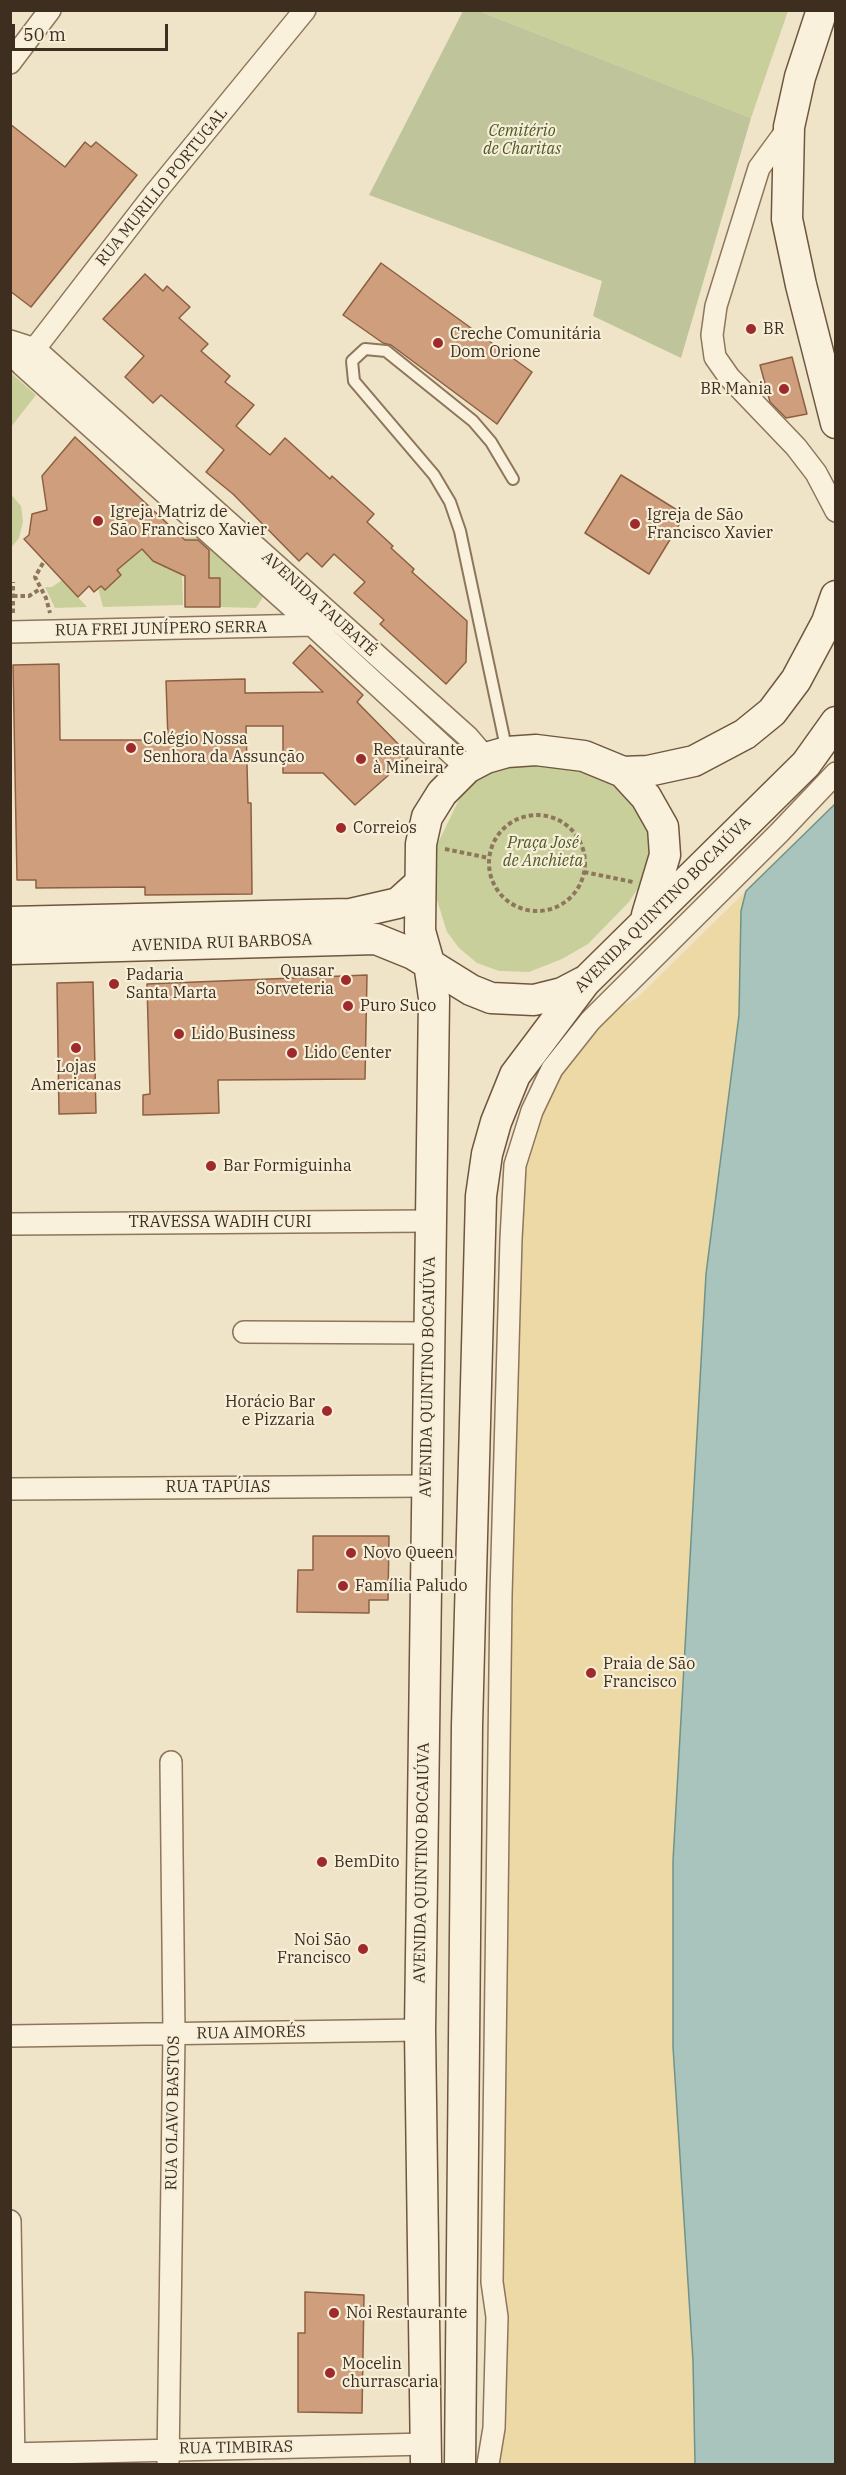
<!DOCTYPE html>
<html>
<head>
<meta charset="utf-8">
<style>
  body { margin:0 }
  #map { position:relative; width:846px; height:2475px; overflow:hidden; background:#f0e4c8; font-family:"IBM Plex Serif",serif }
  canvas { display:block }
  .frame { position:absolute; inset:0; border:12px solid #3d2e20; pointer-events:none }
  .scale { position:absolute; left:12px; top:24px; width:156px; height:27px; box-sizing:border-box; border:3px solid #3d2e20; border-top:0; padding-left:8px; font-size:18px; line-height:21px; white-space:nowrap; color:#3d2e20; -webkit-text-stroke:4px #f7eed8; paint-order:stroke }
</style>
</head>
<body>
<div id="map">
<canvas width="846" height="2475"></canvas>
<div class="frame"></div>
<div class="scale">50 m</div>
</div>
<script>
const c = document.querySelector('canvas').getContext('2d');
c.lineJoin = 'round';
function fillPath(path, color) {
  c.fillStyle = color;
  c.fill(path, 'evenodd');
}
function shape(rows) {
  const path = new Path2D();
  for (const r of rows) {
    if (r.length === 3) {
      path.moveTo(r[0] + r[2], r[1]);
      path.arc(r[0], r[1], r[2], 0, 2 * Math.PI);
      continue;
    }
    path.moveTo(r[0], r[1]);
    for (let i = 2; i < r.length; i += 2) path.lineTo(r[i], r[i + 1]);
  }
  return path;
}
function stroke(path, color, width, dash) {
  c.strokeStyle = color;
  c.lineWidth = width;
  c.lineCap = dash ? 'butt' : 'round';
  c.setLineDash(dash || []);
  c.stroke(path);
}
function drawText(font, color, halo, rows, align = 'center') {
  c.font = font + ' "IBM Plex Serif",serif';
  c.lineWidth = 4.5;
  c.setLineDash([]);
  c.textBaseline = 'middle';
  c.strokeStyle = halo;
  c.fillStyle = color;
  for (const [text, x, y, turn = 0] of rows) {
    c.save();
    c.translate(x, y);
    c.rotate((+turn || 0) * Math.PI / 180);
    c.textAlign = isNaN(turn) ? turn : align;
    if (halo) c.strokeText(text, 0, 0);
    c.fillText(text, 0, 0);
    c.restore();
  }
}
const green = shape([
  [479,11,788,10,788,11,751,118],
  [11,373,36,395,11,427],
  [10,493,21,506,23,522,19,538,11,548],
  [181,509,192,509,200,513,212,524,248,547,258,558,268,580,266,592,256,608,220,607,220,578,209,578,209,541,185,540,183,522,178,514],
  [134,548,138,552,142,549,159,564,182,571,183,605,103,607,97,584,105,590,114,567],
  [62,580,78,597,87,607,55,608,45,587,52,587],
  [520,755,620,780,645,815,650,839,649,860,641,884,629,902,588,944,562,959,529,972,499,971,477,963,459,948,447,932,431,881,436,847,470,777]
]);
const sand = shape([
  [746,891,741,911,739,1015,706,1274,673,1861,673,2047,693,2361,695,2464,488,2464,511,1239,532,1111,590,1021,636,999]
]);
const cemetery = shape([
  [463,11,479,11,751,118,681,358,593,316,602,281,369,195]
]);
const water = shape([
  [835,804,835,2464,695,2464,693,2361,673,2047,673,1861,706,1274,739,1015,741,911,746,891,835,804]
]);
const building = shape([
  [10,124,65,167,85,142,91,147,96,142,137,175,31,307,10,291,10,124],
  [381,263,532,372,497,424,391,345,383,343,343,315,381,263],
  [145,274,163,291,167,286,190,307,179,318,208,344,201,351,230,376,225,382,254,405,236,426,270,455,285,438,330,479,332,476,374,514,367,522,393,546,391,548,414,569,412,572,467,621,466,662,446,684,380,624,384,620,354,593,365,582,334,554,322,567,307,553,299,561,233,494,206,472,224,450,161,395,153,403,125,377,144,356,103,319,145,274],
  [792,357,807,414,786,418,770,402,760,365,792,357],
  [75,437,185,540,198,540,209,550,209,578,220,578,220,607,185,607,185,576,153,561,142,549,117,570,121,575,105,590,101,586,94,592,89,586,78,597,24,539,29,535,32,514,47,510,42,476,75,437],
  [621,475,685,515,649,574,585,533,621,475],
  [310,645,363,695,357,702,410,756,355,805,323,773,283,773,283,726,246,726,248,803,251,803,252,894,145,895,145,887,36,888,36,880,17,880,13,665,59,664,60,740,168,740,166,681,245,679,245,693,323,692,293,663,310,645],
  [367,975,365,1079,218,1080,219,1113,143,1115,143,1095,150,1094,147,984,367,975],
  [93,982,96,1113,59,1114,57,983,93,982],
  [313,1536,389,1536,388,1600,369,1600,369,1613,297,1612,298,1570,313,1570,313,1536],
  [305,2292,364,2295,362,2413,298,2412,298,2333,305,2333,305,2292]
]);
const path = shape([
  [43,563,35,577,46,598,50,613],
  [13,596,29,596,40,589],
  [13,613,13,582],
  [537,863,48],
  [445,849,489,858],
  [584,872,633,882]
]);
const lane = shape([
  [507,752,460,531,450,502,434,475,354,381,352,361,365,349,386,351,473,421,491,442,513,479]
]);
const street = shape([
  [10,63,50,10],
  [789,127,759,168,716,306,712,335,715,357,729,377,796,447,816,473,836,511],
  [10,341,35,349,468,737,486,758],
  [10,352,22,365,312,625,467,768],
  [26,360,155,193,305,10],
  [10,632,312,625],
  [10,1224,430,1221],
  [244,1332,429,1333],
  [10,1489,426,1486],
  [10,2036,420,2030],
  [10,2221,14,2464],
  [10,2454,426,2444],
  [168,2464,174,2034,171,1762],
  [488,2464,494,2428,497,2317,492,2282,501,1595,511,1239,515,1165,532,1111,552,1069,590,1021,779,833,836,773]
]);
const secondary = shape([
  [822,10,800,77,789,127,787,219,801,285,836,423],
  [623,772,646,797,663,827,665,855,647,915],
  [10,922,350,914,398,903,419,884],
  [10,949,376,939,413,954,471,990,491,998,534,1000,562,993,583,982],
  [426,2464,420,2030,434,998,429,963,420,931,421,844,427,817,442,793,467,768,486,758,507,752,536,750,584,756,623,772,648,771,694,761,745,734,772,712,796,680,827,622,836,596],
  [460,2464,467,1726,481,1196,487,1154,496,1122,515,1075,585,982,806,764,836,722]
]);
const markers = [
  [751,329,6,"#9e2a2b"],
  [438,343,6,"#9e2a2b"],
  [784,389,6,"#9e2a2b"],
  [98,521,6,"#9e2a2b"],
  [635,524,6,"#9e2a2b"],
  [131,748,6,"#9e2a2b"],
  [361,759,6,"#9e2a2b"],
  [341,828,6,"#9e2a2b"],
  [346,980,6,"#9e2a2b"],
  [114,984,6,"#9e2a2b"],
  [348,1006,6,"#9e2a2b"],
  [179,1034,6,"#9e2a2b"],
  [76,1048,6,"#9e2a2b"],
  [292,1053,6,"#9e2a2b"],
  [211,1166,6,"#9e2a2b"],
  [327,1411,6,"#9e2a2b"],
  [351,1553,6,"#9e2a2b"],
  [343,1586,6,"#9e2a2b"],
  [591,1673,6,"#9e2a2b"],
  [322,1862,6,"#9e2a2b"],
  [363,1949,6,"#9e2a2b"],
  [334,2313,6,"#9e2a2b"],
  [330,2373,6,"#9e2a2b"]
];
const parkNames = [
  ["Cemitério",522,131],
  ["de Charitas",522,149],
  ["Praça José",543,843],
  ["de Anchieta",543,861]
];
const streetNames = [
  ["RUA MURILLO PORTUGAL",162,187,-51],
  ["AVENIDA TAUBATÉ",319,604,42],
  ["RUA FREI JUNÍPERO SERRA",161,629,-1],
  ["AVENIDA QUINTINO BOCAIÚVA",663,905,-45],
  ["AVENIDA RUI BARBOSA",222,943,-2],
  ["TRAVESSA WADIH CURI",220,1222],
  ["AVENIDA QUINTINO BOCAIÚVA",428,1377,-89],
  ["RUA TAPÚIAS",218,1487],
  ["AVENIDA QUINTINO BOCAIÚVA",422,1863,-89],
  ["RUA AIMORÉS",251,2033,-1],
  ["RUA OLAVO BASTOS",173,2113,-89],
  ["RUA TIMBIRAS",236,2448,-1]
];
const poiNames = [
  ["BR",763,329],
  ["Creche Comunitária",450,334],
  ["Dom Orione",450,352],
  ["BR Mania",772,389,"right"],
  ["Igreja Matriz de",110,512],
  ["São Francisco Xavier",110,530],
  ["Igreja de São",647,515],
  ["Francisco Xavier",647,533],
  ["Colégio Nossa",143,739],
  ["Senhora da Assunção",143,757],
  ["Restaurante",373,750],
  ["à Mineira",373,768],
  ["Correios",353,828],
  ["Quasar",334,971,"right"],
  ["Sorveteria",334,989,"right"],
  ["Padaria",126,975],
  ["Santa Marta",126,993],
  ["Puro Suco",360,1006],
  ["Lido Business",191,1034],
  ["Lido Center",304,1053],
  ["Lojas",76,1067,"center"],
  ["Americanas",76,1085,"center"],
  ["Bar Formiguinha",223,1166],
  ["Horácio Bar",315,1402,"right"],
  ["e Pizzaria",315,1420,"right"],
  ["Novo Queen",363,1553],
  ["Família Paludo",355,1586],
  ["Praia de São",603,1664],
  ["Francisco",603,1682],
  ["BemDito",334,1862],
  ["Noi São",351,1940,"right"],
  ["Francisco",351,1958,"right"],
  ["Noi Restaurante",346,2313],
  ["Mocelin",342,2364],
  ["churrascaria",342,2382]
];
fillPath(green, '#c9cf9b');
fillPath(sand, '#ecd9a5');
fillPath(cemetery, '#bfc49a');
fillPath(water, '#a9c4bc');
stroke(water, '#6f938a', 1.5);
fillPath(building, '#cf9f7d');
stroke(building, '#8d5f41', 1.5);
stroke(lane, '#8d765c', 14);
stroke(street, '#8d765c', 24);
stroke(secondary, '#6f573f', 33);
stroke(path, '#8d765c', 4, [4.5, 3]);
stroke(lane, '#faf1dc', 10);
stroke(street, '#faf1dc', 21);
stroke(secondary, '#faf1dc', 30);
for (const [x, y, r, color] of markers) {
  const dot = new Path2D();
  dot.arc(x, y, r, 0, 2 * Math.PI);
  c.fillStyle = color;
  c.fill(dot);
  stroke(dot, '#f7eed8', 2);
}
drawText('italic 16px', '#4d5a26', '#f7eed8', parkNames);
drawText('16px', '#3d2e20', '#f7eed8', streetNames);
drawText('16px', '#3d2e20', '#f7eed8', poiNames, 'left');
</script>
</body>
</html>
